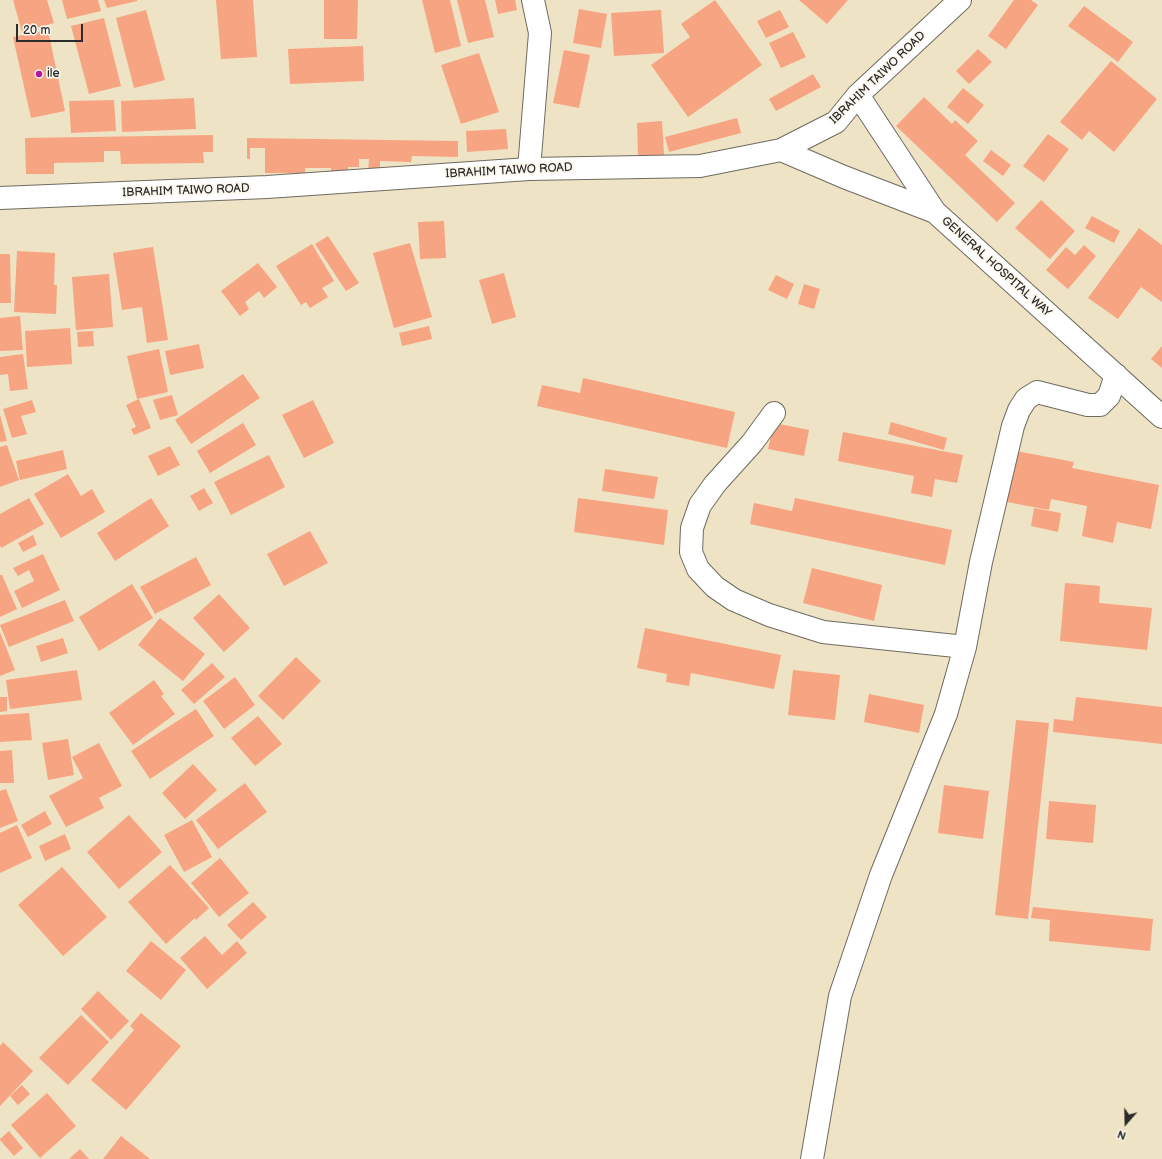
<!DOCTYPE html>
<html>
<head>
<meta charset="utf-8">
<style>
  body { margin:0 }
  #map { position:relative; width:1162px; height:1159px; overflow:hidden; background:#eee3c4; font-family:"Balsamiq Sans",sans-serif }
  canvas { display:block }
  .north { position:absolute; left:1106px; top:1103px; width:40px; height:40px; -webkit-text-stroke:3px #fbf7ec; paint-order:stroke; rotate:200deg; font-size:11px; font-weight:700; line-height:16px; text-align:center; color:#2b2b2b }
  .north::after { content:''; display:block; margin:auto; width:14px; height:18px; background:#2b2b2b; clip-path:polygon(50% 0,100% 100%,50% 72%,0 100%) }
  .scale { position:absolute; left:16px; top:24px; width:67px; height:18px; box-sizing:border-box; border:2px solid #2b2b2b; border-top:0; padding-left:5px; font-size:12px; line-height:14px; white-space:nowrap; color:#2b2b2b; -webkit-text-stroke:3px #fbf7ec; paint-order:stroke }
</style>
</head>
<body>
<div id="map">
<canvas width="1162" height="1159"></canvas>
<div class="north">N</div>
<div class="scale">20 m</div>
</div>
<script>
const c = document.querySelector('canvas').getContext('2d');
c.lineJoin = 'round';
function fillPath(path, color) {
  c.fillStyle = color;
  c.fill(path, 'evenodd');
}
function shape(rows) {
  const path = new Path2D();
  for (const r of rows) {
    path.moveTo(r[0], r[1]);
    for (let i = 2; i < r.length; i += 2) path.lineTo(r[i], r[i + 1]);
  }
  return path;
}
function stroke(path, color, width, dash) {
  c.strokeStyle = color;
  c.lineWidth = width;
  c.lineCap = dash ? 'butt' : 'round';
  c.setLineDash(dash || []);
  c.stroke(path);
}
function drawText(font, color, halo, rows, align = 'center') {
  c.font = font + ' "Balsamiq Sans",sans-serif';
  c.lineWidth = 3.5;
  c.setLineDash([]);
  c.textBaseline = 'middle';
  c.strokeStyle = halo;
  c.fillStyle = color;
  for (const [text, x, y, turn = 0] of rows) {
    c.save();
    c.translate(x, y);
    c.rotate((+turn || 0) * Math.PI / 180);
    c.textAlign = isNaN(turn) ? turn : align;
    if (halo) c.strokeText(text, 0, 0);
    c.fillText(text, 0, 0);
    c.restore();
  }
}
const building = shape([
  [13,0,47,0,54,23,22,32],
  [62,0,98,0,101,11,67,19],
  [104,0,137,0,137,1,107,8],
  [216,0,253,0,257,57,221,59],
  [324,0,358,0,357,39,324,39],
  [422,0,450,0,461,46,435,53],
  [457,0,485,0,494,37,468,43],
  [495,0,515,0,517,10,498,14],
  [715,0,762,65,688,117,651,65,690,37,681,24],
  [799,0,848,0,827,24],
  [1014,0,1031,0,1038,5,1006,49,988,36],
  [1084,6,1133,42,1118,62,1068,26],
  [579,9,607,14,601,48,573,43],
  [146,10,165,80,134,88,116,18],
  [661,10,664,53,614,56,611,13],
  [780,10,789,27,766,38,757,21],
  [104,18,121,86,89,94,71,26],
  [48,30,65,111,31,118,13,37],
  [793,32,806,57,781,68,769,43],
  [363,46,364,81,290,84,288,49],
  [978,49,992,62,969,84,956,71],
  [564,50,590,55,579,108,553,103],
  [479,53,499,112,461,124,441,65],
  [1111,61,1157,99,1114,152,1089,131,1082,140,1060,122],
  [813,74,821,87,776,111,769,99],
  [963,88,984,105,968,124,947,107],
  [924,97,952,124,955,120,978,141,965,155,1015,203,997,222,896,126],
  [194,98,196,129,122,132,121,101],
  [114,100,116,131,71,133,69,101],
  [737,118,741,133,669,152,665,137],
  [662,121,664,155,638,156,637,123],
  [506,129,508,149,467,152,466,131],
  [1048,134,1069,149,1044,182,1023,166],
  [213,135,213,152,203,152,204,163,121,164,120,151,104,151,104,162,54,163,54,174,26,174,25,138],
  [247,138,458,141,458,157,412,156,411,162,380,161,380,171,368,171,369,159,359,159,359,167,348,167,348,175,331,175,331,168,305,168,305,173,265,173,265,148,250,148,250,159,247,159],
  [991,150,1011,165,1003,176,983,161],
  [1041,200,1075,231,1050,259,1015,228],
  [1092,216,1120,231,1114,243,1085,228],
  [444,221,446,258,420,259,418,222],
  [1139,228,1162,245,1162,302,1141,287,1118,319,1088,298],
  [328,236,359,283,346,291,315,244],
  [410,243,432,317,394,328,373,253],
  [312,244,334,281,322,288,328,297,310,308,306,302,301,305,276,266],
  [1084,245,1096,256,1068,289,1046,270,1066,247,1075,255],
  [153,247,168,340,147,343,142,307,122,310,113,253],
  [17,251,55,253,54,285,57,285,56,314,14,312],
  [0,254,10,254,11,303,0,303],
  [258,263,277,287,264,298,259,291,245,302,249,309,240,316,221,291],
  [504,273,516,317,492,324,479,280],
  [109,274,113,327,76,330,72,277],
  [776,275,794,284,787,299,768,290],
  [804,284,820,289,814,309,798,304],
  [20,316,23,350,0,351,0,318],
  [429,326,432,339,402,346,399,333],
  [70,328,72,364,27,367,25,331],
  [93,331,94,346,78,347,77,332],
  [199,344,204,368,170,375,165,351],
  [1162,346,1162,368,1151,359],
  [159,349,168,392,137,399,127,356],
  [23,354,28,389,10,391,8,374,0,375,0,357],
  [243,374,260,398,191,444,175,420],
  [583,378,735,412,727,448,537,406,542,385,580,393],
  [172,395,178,415,160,420,153,400],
  [139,399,151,428,134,435,131,429,136,427,126,405],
  [32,400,36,412,21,416,27,434,12,438,3,409],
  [313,400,334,443,304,458,282,415],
  [0,415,7,441,0,442],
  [891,422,947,438,944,450,888,434],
  [243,423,256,445,210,473,197,451],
  [774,423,809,430,804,456,768,449],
  [843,432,963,455,957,483,935,479,932,497,911,493,914,476,838,461],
  [7,445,19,480,0,487,0,447],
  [170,446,180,465,158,476,148,456],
  [63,450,67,469,20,480,16,461],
  [1011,450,1074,462,1072,468,1159,485,1151,529,1117,522,1113,543,1082,536,1087,506,1051,499,1049,510,1002,501],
  [269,455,285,487,231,515,214,482],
  [605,469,658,477,654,499,602,491],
  [68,474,81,496,92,489,105,512,61,538,34,494],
  [204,488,213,503,199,511,190,496],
  [29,498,44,524,1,548,0,545,0,514],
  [151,498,169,526,115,561,97,533],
  [578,498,668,510,664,545,574,532],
  [795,498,952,530,945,565,750,524,754,503,792,511],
  [1034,508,1061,513,1058,532,1031,526],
  [310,531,328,563,284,586,267,554],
  [33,535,37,545,23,552,18,543],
  [43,554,60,590,22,608,14,591,34,581,29,570,18,576,13,568],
  [196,557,211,585,155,614,140,587],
  [812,568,882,585,874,621,803,603],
  [0,575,2,575,17,609,0,617],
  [1065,583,1100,586,1099,603,1152,608,1147,650,1060,641],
  [132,584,153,618,99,651,79,617],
  [219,594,250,628,224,652,193,618],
  [65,600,74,621,9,647,0,625],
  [160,618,205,654,183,681,138,645],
  [645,628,781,655,774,689,691,673,689,686,666,682,667,674,637,668],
  [0,632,15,670,0,676],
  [63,638,68,653,41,662,36,646],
  [296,657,321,681,283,720,258,696],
  [212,663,225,677,194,704,181,690],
  [77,670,82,700,10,709,6,680],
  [793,670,840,675,835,720,788,715],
  [235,677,255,705,224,729,203,701],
  [154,680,164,694,161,696,175,714,133,745,109,713],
  [869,694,924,705,919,733,864,722],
  [0,697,7,697,7,711,0,712],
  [1076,697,1162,707,1162,744,1053,732,1054,719,1073,721],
  [196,709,214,736,150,779,131,751],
  [29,713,32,740,0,742,0,715],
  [258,716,282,744,255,766,231,738],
  [1016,720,1049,723,1028,919,995,915],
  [68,739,74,775,48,780,42,743],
  [99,743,122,786,99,798,104,808,66,827,49,796,83,778,72,757],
  [12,750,14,783,0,783,0,751],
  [193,764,217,790,185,819,162,793],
  [245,783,267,812,218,849,196,820],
  [944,785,989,791,983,839,938,833],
  [6,789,18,821,0,828,0,791],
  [1049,801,1096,805,1093,843,1046,839],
  [45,811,52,824,28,837,21,825],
  [129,815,162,852,119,889,87,852],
  [192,820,212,857,184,872,164,835],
  [17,825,32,858,0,873,0,833],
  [65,834,71,849,45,861,39,846],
  [220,858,249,893,219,917,191,883],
  [170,865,209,908,196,920,195,918,166,944,128,902],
  [62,867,107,917,63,956,18,905],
  [253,902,267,917,241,940,227,925],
  [1033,907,1153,919,1150,951,1049,941,1050,920,1031,918],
  [205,936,222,955,237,941,247,953,207,989,180,958],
  [151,941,186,970,161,1000,126,971],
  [98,991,129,1021,111,1040,81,1009],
  [141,1013,181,1046,126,1110,91,1080,134,1030,130,1026],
  [81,1015,109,1042,68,1085,39,1058],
  [3,1042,33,1071,0,1106,0,1046],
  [22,1085,30,1094,18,1105,10,1096],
  [47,1093,76,1126,40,1158,11,1125],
  [9,1131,23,1148,14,1156,0,1140,0,1139],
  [121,1136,150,1159,103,1159],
  [80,1149,89,1159,69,1159]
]);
const street = shape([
  [529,169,540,33,533,0],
  [774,413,752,443,715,484,700,505,692,528,691,552,698,569,715,587,734,600,769,615,823,632,965,647],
  [812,1159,840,996,881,875,946,714,965,647,981,562,1013,426,1019,410,1026,399,1037,392,1088,405,1100,405,1109,396,1116,375]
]);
const secondary = shape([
  [858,95,935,212],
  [781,150,844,177,935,212,1162,417],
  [0,198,267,187,529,169,700,166,781,150,836,122,858,95,960,0]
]);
const markers = [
  [39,74,4,"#b5179e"]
];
const poiNames = [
  ["ile",47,74]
];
const streetNames = [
  ["IBRAHIM TAIWO ROAD",878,78,-44],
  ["IBRAHIM TAIWO ROAD",509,171,-3],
  ["IBRAHIM TAIWO ROAD",186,191,-2],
  ["GENERAL HOSPITAL WAY",996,267,42]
];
fillPath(building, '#f7a483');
stroke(street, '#6f6b61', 24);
stroke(secondary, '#6f6b61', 24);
stroke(street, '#fff', 22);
stroke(secondary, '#fff', 22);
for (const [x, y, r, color] of markers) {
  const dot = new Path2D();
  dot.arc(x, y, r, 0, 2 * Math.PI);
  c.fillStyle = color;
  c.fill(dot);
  stroke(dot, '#fbf7ec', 1.5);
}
drawText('12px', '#2b2b2b', '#fbf7ec', poiNames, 'left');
drawText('12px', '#2b2b2b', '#fbf7ec', streetNames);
</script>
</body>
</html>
